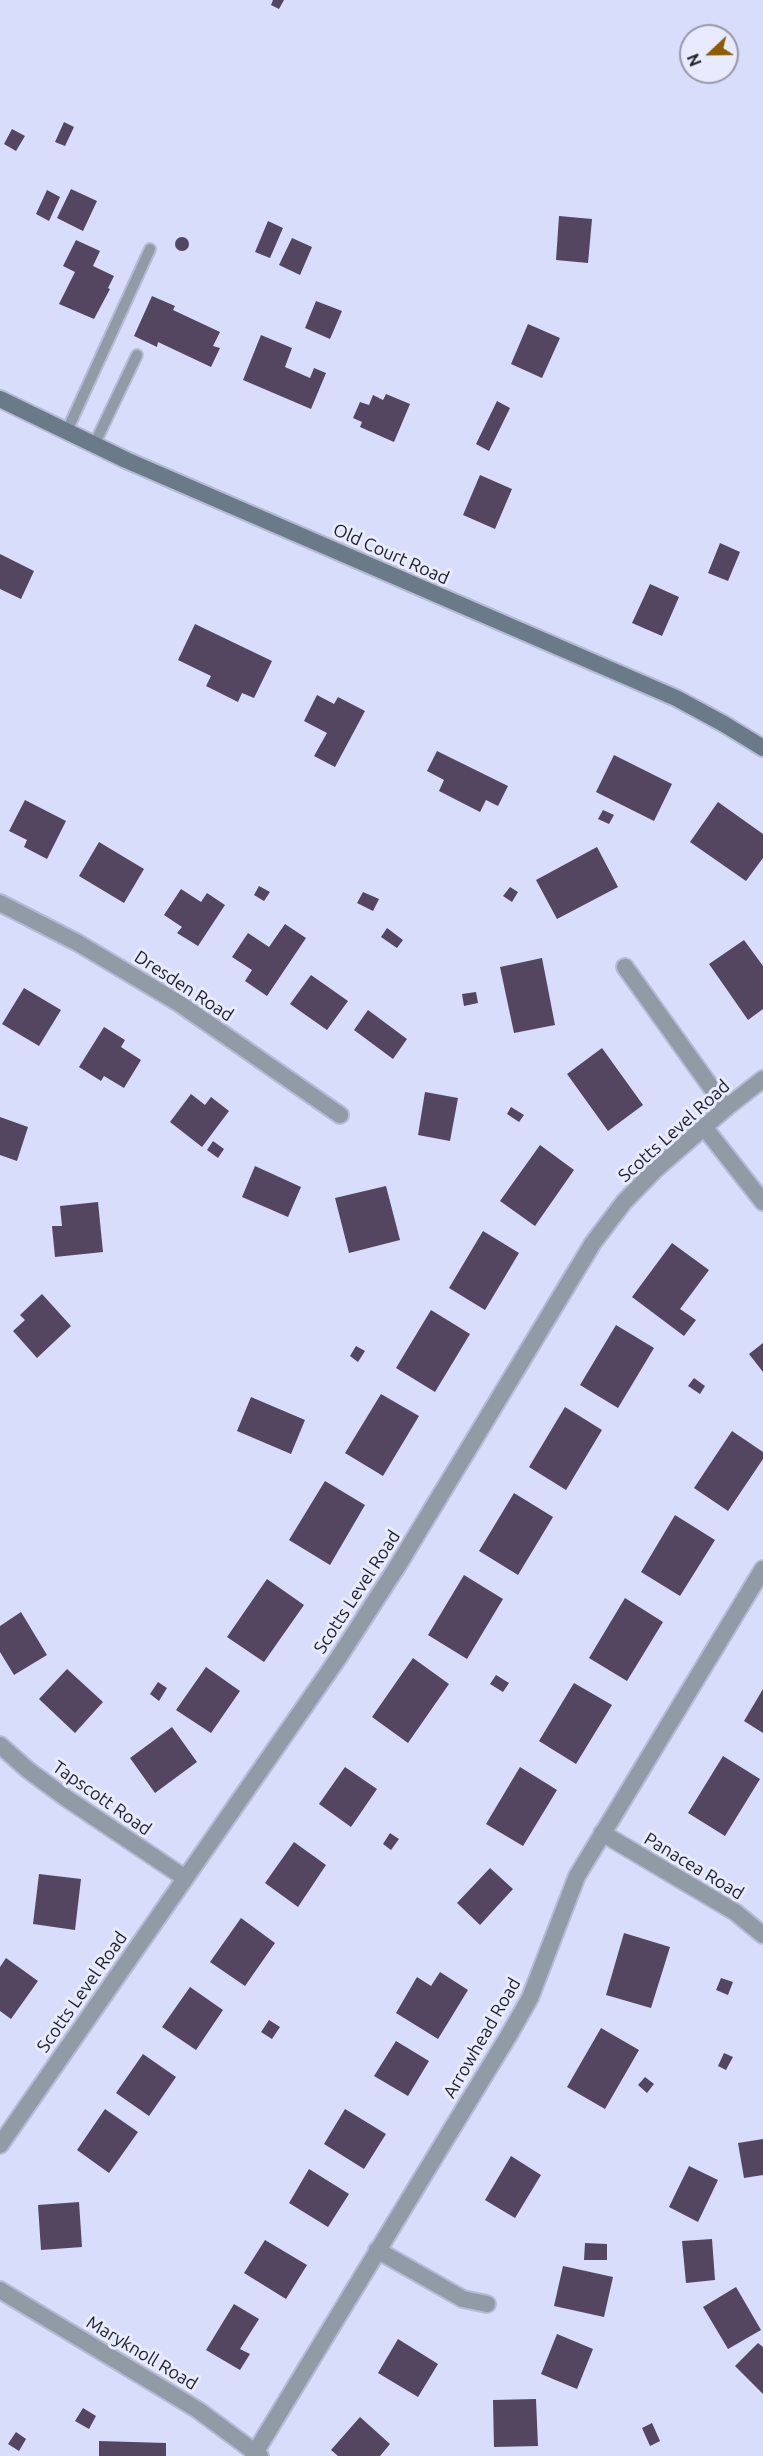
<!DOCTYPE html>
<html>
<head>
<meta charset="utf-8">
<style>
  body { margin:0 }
  #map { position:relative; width:763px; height:2456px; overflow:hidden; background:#d8ddfb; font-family:Ubuntu,sans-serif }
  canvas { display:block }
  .north { position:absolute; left:679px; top:24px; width:60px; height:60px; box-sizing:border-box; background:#e8ebfd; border:2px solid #9799a8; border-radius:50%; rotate:248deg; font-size:16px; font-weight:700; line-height:24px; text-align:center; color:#1d1e29 }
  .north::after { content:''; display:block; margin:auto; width:21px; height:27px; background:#8c5b04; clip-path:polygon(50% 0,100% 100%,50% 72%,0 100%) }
</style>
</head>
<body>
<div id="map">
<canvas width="763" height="2456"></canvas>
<div class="north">N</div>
</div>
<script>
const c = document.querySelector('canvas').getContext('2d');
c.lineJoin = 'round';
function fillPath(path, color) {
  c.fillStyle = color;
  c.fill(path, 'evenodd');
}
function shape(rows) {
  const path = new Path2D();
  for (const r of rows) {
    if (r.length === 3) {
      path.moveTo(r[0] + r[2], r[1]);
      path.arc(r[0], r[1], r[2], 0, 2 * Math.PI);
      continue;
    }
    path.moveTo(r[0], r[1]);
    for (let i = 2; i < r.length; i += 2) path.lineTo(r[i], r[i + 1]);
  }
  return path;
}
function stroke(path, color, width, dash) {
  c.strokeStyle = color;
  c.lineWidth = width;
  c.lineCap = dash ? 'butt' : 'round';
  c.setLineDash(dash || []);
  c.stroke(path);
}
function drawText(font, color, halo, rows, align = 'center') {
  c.font = font + ' Ubuntu,sans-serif';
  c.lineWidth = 6;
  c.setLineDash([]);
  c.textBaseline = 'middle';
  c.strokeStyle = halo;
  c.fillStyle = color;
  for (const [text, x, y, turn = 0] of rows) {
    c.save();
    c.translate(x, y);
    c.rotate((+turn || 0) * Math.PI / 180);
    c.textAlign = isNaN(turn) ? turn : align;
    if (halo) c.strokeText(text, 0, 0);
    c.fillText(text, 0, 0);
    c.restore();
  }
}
const building = shape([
  [273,0,284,0,279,9,271,5],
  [64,122,74,127,65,146,55,142],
  [12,129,25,136,16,151,4,144],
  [71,189,97,201,83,231,57,218],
  [47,190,60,197,49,221,36,214],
  [559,216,592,219,588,263,556,260],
  [268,221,283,228,270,258,255,252],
  [182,244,7],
  [292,238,312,247,300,275,279,265],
  [76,240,100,251,93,266,114,276,108,288,110,289,94,319,59,304,75,272,63,266],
  [152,296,175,306,173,310,220,332,213,346,220,348,211,367,158,342,157,347,134,336],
  [316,301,342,311,330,339,305,328],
  [528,324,560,338,542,378,511,364],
  [261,335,292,348,285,367,310,378,314,368,326,373,311,409,243,380],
  [386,394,410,404,394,442,360,427,362,422,353,418,360,402,369,405,373,395,383,400],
  [497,401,510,408,489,451,476,444],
  [480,475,512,489,495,529,463,515],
  [720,543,740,552,728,581,708,573],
  [0,554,34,571,21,599,0,589],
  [650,584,679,597,662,636,632,623],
  [195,624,272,661,254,698,242,693,238,702,206,686,211,676,178,660],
  [317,695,334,704,338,697,365,711,335,767,314,756,327,733,304,721],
  [437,751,508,786,498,806,486,800,480,812,439,791,444,780,427,771],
  [614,755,672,784,654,821,596,792],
  [25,800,66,821,47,859,24,847,27,840,9,831],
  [718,802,763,834,763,858,746,881,690,842],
  [603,810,614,815,609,824,598,819],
  [99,842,144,869,124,903,79,876],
  [597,847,618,887,557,919,536,880],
  [259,886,270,892,264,901,254,895],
  [510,887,518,892,512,902,503,896],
  [181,889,201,902,207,893,225,905,198,946,177,933,182,927,164,915],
  [363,892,379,899,373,911,357,903],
  [285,924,306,938,267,996,245,981,252,970,232,957,248,933,269,947],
  [387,928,403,940,397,948,381,937],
  [744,940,763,966,763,1009,748,1020,709,964],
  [542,958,555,1025,514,1033,500,967],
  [311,975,348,1001,327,1030,290,1004],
  [24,988,61,1010,39,1046,2,1024],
  [476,992,478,1003,464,1006,462,994],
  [368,1010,407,1039,393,1059,354,1030],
  [104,1027,125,1040,121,1047,141,1060,124,1088,104,1076,101,1081,79,1067],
  [602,1048,643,1105,608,1131,567,1074],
  [425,1092,458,1098,450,1141,418,1135],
  [191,1094,205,1105,211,1097,229,1111,202,1147,170,1122],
  [511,1107,524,1115,519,1122,507,1114],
  [0,1117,28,1127,17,1161,0,1155],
  [213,1141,224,1149,218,1158,207,1150],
  [540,1145,574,1170,535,1226,500,1201],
  [255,1166,301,1187,288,1217,242,1197],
  [386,1186,400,1240,349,1253,335,1198],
  [98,1202,103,1252,55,1257,52,1226,62,1226,60,1206],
  [483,1231,519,1253,485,1310,449,1288],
  [672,1243,709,1270,680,1309,696,1320,684,1336,632,1297],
  [42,1294,71,1326,37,1358,13,1331,25,1320,20,1315],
  [431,1310,470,1334,435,1392,396,1368],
  [616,1325,654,1348,618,1408,580,1385],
  [763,1343,763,1372,749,1354],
  [356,1346,365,1351,358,1362,350,1356],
  [694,1378,705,1386,700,1394,688,1386],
  [381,1394,419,1416,383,1476,345,1453],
  [251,1397,305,1420,291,1454,237,1431],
  [565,1407,602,1430,566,1490,529,1467],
  [732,1431,763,1452,763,1459,728,1511,694,1488],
  [325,1481,365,1505,330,1565,289,1540],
  [514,1493,553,1517,518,1575,479,1551],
  [675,1515,715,1540,680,1596,641,1572],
  [464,1575,503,1599,467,1659,428,1635],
  [267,1579,304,1605,264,1662,227,1637],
  [625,1598,663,1622,627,1681,589,1658],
  [21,1612,47,1655,14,1675,0,1652,0,1626],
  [413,1658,449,1684,408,1743,372,1717],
  [206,1667,240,1691,211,1733,176,1710],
  [67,1669,103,1702,75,1733,39,1699],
  [496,1675,509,1683,503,1692,490,1684],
  [158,1682,167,1688,159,1701,150,1694],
  [574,1683,612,1705,576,1764,539,1741],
  [763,1689,763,1733,744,1721],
  [172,1727,197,1762,155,1793,130,1758],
  [723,1756,760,1779,725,1836,688,1813],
  [345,1767,377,1789,351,1827,319,1804],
  [520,1767,557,1790,523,1846,486,1824],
  [390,1833,399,1839,391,1850,383,1844],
  [294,1842,326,1865,298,1907,265,1883],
  [490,1868,513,1889,480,1925,457,1903],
  [39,1874,81,1879,75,1930,33,1924],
  [241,1918,275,1943,245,1986,210,1962],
  [624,1933,670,1947,651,2008,606,1995],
  [6,1958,38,1981,11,2019,0,2011,0,1967],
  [440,1972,468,1990,438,2039,396,2013,417,1977,431,1986],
  [721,1978,733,1982,728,1995,716,1990],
  [190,1987,223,2010,196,2050,162,2027],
  [269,2020,280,2027,272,2039,261,2032],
  [601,2028,639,2050,605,2109,567,2087],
  [396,2041,429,2061,408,2096,374,2076],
  [724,2053,733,2057,726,2070,718,2066],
  [143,2054,176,2077,149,2116,116,2093],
  [645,2077,654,2084,647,2093,638,2085],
  [105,2109,138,2132,109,2173,77,2150],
  [345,2109,386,2134,364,2169,324,2144],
  [763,2139,763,2175,744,2178,738,2143],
  [511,2156,541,2175,515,2218,485,2200],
  [689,2166,718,2180,698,2222,669,2207],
  [309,2169,349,2194,328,2227,289,2203],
  [79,2202,82,2247,41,2250,38,2205],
  [712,2239,715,2280,686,2283,682,2241],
  [265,2240,307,2265,286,2299,244,2273],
  [585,2243,607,2244,607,2260,584,2260],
  [563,2266,613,2277,604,2317,554,2306],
  [736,2287,761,2330,728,2349,703,2307],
  [234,2304,259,2319,240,2349,250,2354,240,2370,206,2350],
  [557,2334,593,2349,577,2389,541,2374],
  [398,2339,438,2364,418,2397,378,2373],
  [758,2343,763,2347,763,2394,735,2366],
  [536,2399,538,2446,494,2447,493,2400],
  [83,2408,96,2416,89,2429,75,2421],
  [360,2417,390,2444,380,2456,338,2456,331,2450],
  [652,2423,660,2441,650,2446,642,2428],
  [16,2432,26,2439,19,2451,8,2444],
  [99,2441,166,2443,166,2456,99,2456]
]);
const service = shape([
  [66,433,150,249],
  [94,445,137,355]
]);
const minor = shape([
  [0,903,78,943,180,1004,340,1115],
  [625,967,726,1108],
  [704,1127,763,1202],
  [0,1745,28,1770,66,1798,185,1878],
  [602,1833,735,1912,763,1935],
  [377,2250,463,2299,487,2304],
  [0,2290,198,2410,260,2456],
  [253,2456,509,2035,530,1998,577,1876,763,1569]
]);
const tertiary = shape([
  [0,2145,339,1657,397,1567,593,1243,624,1202,655,1170,726,1108,763,1079]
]);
const secondary = shape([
  [0,399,126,460,676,698,724,724,763,748]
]);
const streetNames = [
  ["Old Court Road",391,554,24],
  ["Dresden Road",184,986,33],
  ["Scotts Level Road",674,1131,-42],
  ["Scotts Level Road",357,1592,-57],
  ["Tapscott Road",102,1798,35],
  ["Panacea Road",694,1866,31],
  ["Scotts Level Road",82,1992,-55],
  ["Arrowhead Road",482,2038,-60],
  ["Maryknoll Road",142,2353,31]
];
fillPath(building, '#544660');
stroke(service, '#b6bbd5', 14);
stroke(minor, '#b6bbd5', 20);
stroke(tertiary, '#b6bbd5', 20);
stroke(secondary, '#b6bbd5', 20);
stroke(service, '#909ba5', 10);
stroke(minor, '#909ba5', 16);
stroke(tertiary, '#909ba5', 16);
stroke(secondary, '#6a7a89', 16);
drawText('18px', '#1d1e29', '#e8ebfd', streetNames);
</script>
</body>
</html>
